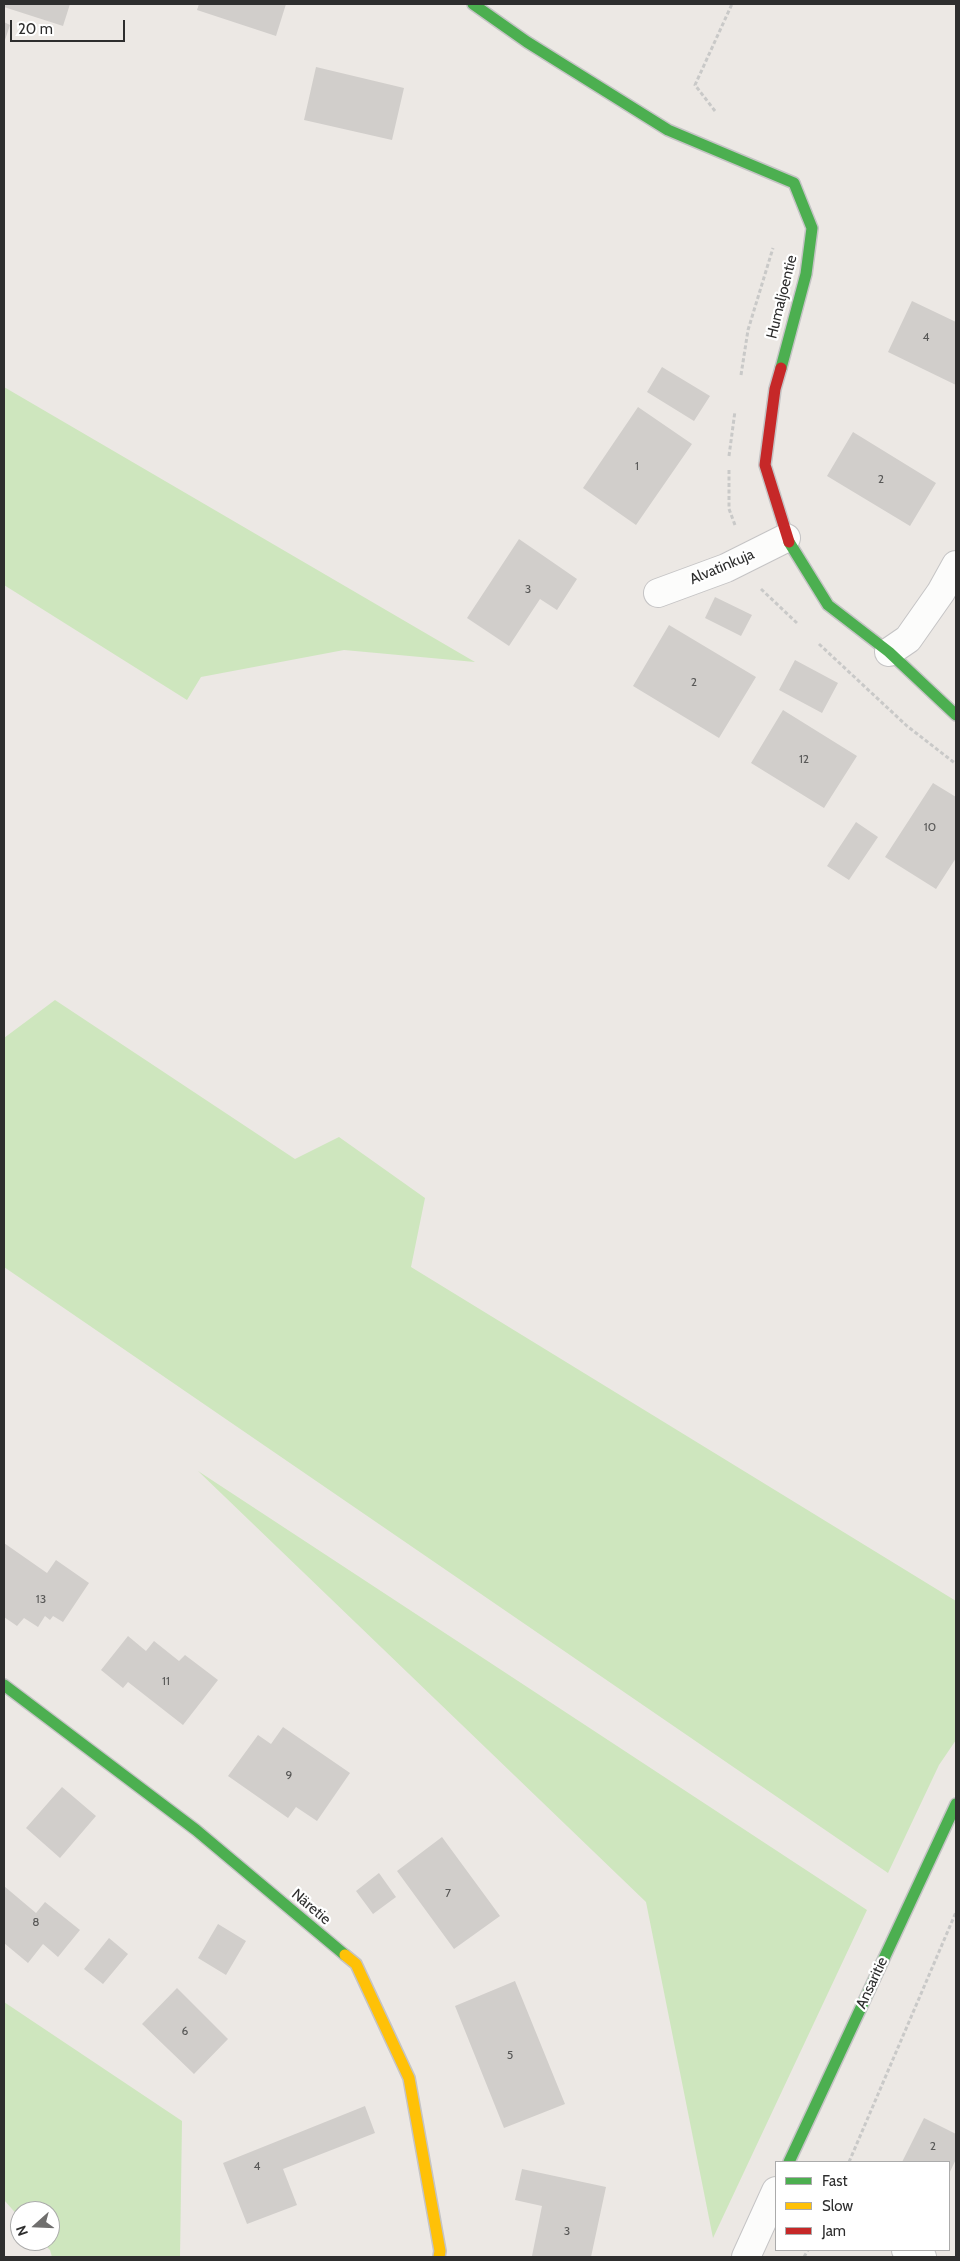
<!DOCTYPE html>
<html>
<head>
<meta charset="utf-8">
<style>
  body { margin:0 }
  #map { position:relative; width:960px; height:2261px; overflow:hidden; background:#ece8e4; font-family:Cabin,sans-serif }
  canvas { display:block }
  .frame { position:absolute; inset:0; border:5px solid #2e2e2e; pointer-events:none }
  .legend { position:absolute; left:775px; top:2161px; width:175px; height:90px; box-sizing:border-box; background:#fff; border:1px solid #ababab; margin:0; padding:6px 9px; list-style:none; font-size:15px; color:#2e2e2e }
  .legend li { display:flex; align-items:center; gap:10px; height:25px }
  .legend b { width:25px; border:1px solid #ababab }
  .north { position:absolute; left:10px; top:2201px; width:50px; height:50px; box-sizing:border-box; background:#fff; border:1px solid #ababab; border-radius:50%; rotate:250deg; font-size:14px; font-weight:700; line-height:20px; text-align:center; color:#2e2e2e }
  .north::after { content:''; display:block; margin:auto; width:18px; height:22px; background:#706f6e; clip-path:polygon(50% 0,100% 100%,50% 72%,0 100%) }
  .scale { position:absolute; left:10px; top:20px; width:115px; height:22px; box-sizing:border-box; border:2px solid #2e2e2e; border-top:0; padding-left:6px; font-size:15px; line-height:18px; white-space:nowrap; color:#2e2e2e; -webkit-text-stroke:4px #fff; paint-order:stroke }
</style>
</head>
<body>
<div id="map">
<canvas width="960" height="2261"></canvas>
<div class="frame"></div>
<ul class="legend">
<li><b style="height:6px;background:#4caf50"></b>Fast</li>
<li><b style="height:6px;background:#ffc107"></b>Slow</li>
<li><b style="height:6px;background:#c62828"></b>Jam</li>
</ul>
<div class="north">N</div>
<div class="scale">20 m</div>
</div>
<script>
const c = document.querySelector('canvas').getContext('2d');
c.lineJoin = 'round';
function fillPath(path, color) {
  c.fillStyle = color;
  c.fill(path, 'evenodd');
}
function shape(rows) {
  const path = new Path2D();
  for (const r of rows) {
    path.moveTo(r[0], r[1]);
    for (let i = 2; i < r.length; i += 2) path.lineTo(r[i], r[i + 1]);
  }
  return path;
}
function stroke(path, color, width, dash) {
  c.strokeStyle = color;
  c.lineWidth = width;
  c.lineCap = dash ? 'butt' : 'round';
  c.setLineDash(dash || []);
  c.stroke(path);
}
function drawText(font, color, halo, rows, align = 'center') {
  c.font = font + ' Cabin,sans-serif';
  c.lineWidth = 4.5;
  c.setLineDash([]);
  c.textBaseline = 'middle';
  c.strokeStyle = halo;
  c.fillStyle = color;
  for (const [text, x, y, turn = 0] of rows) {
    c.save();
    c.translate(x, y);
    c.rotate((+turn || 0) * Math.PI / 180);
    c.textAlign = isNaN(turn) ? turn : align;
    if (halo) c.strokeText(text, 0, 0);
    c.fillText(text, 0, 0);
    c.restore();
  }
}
const green = shape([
  [4,387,475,662,344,650,201,677,187,700,4,585],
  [55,1000,295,1159,339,1137,425,1198,411,1267,956,1601,956,1740,939,1765,888,1873,4,1267,4,1038],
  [198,1471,867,1910,713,2238,646,1902],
  [4,2002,182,2121,180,2257,52,2257,50,2250,41,2241,50,2241,50,2211,20,2211,20,2218,4,2200]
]);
const building = shape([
  [4,4,70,4,63,26,4,7],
  [199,4,286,4,276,36,197,10],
  [4,22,10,25,4,43],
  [316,67,404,88,392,140,304,120],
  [912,301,956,322,956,385,888,352],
  [662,367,710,396,694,421,647,392],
  [638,407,692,444,636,525,583,488],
  [853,432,936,483,910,526,827,476],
  [519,539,577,579,557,610,540,599,509,646,467,618],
  [715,597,752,615,741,636,705,618],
  [669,625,756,677,719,738,633,686],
  [795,660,838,683,822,713,779,690],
  [783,710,857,756,824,808,751,763],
  [933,783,956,797,956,858,936,889,885,857],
  [856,822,878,837,849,880,827,866],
  [4,1543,47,1573,56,1560,89,1583,63,1622,53,1616,50,1620,45,1616,38,1627,24,1618,17,1626,4,1617],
  [128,1636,146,1651,154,1641,179,1661,185,1655,218,1680,183,1725,128,1682,123,1688,101,1670],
  [283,1727,350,1773,317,1821,296,1807,288,1818,228,1776,258,1735,271,1744],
  [62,1787,96,1816,60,1858,26,1828],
  [442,1837,500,1916,454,1949,397,1871],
  [379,1873,396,1897,373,1914,356,1891],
  [4,1886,36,1913,45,1902,80,1930,58,1957,43,1944,28,1963,4,1943],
  [218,1924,246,1941,226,1975,198,1958],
  [109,1938,128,1954,103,1984,84,1969],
  [515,1981,565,2104,504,2128,455,2006],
  [177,1988,228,2039,194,2074,142,2024],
  [365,2106,375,2133,283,2169,297,2205,247,2224,223,2163],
  [924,2118,956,2134,956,2159,949,2174,949,2162,902,2162],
  [522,2169,606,2187,591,2257,532,2256,542,2206,515,2200]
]);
const path = shape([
  [715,111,695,85,732,4],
  [741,375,748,330,773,248],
  [729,456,735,411],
  [729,470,729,509,735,525],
  [761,589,798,624],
  [819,644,907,726,956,764],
  [849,2162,956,1912],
  [804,2257,808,2250]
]);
const street = shape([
  [658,593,726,568,786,538],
  [889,652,908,639,941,592,956,565],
  [906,2250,922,2257],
  [746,2257,776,2191]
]);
const fast = shape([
  [473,4,527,42,668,130,794,183,812,228,806,274,781,368],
  [789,542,828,605,889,652,956,715],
  [4,1685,196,1830,345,1955],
  [789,2162,956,1804]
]);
const slow = shape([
  [345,1955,356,1964,409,2078,440,2251,439,2257]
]);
const jam = shape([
  [781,368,775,389,765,465,789,542]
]);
const numberNames = [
  ["4",926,337],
  ["1",637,466],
  ["2",881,479],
  ["3",528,589],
  ["2",694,682],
  ["12",804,759],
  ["10",930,827],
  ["13",41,1599],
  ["11",166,1681],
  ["9",289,1775],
  ["7",448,1893],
  ["8",36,1922],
  ["6",185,2031],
  ["5",510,2055],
  ["2",933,2146],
  ["4",257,2166],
  ["3",567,2231]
];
const streetNames = [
  ["Humaljoentie",782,297,-76],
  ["Alvatinkuja",722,567,-23],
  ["Näretie",311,1907,40],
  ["Ansaritie",872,1983,-65]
];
fillPath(green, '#cee6be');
fillPath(building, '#d1cecb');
stroke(street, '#c5c4c5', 30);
stroke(fast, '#c5c4c5', 14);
stroke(slow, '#c5c4c5', 14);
stroke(jam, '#c5c4c5', 14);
stroke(path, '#c9c9c8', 3, [4, 2.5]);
stroke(street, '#fcfcfb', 28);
stroke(fast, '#4caf50', 11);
stroke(slow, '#ffc107', 11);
stroke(jam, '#c62828', 11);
drawText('12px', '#585857', null, numberNames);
drawText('15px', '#2e2e2e', '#fff', streetNames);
</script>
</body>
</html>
